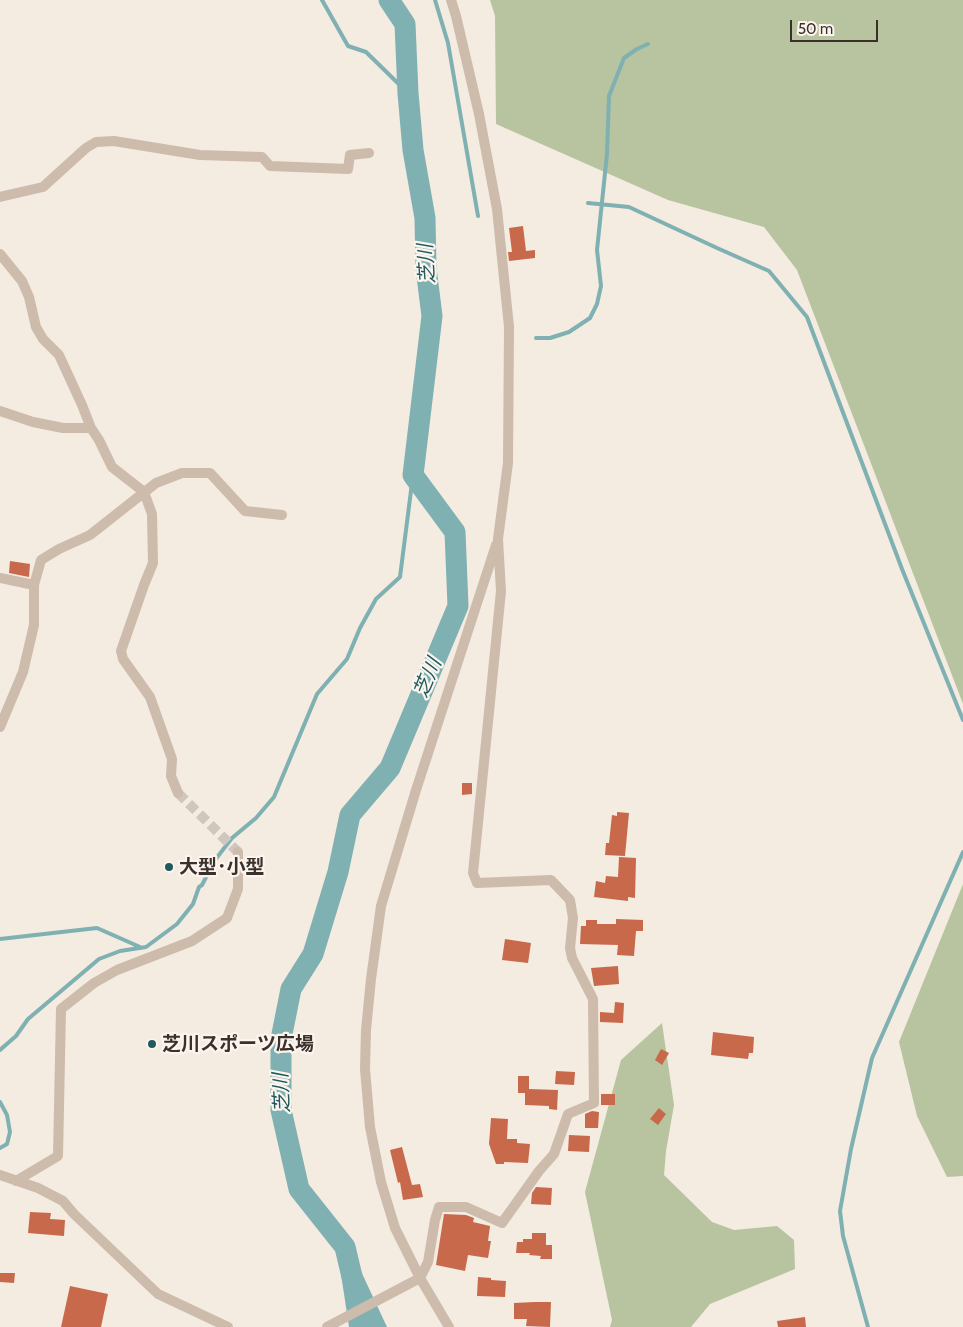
<!DOCTYPE html>
<html>
<head>
<meta charset="utf-8">
<style>
  body { margin:0 }
  #map { position:relative; width:963px; height:1327px; overflow:hidden; background:#f4ebe1; font-family:Cabin,sans-serif }
  canvas { display:block }
  .scale { position:absolute; left:790px; top:20px; width:88px; height:22px; box-sizing:border-box; border:2px solid #3b302b; border-top:0; padding-left:6px; font-size:15px; line-height:18px; white-space:nowrap; color:#3b302b; -webkit-text-stroke:4px #fbf5ee; paint-order:stroke }
</style>
</head>
<body>
<div id="map">
<canvas width="963" height="1327"></canvas>
<div class="scale">50 m</div>
</div>
<script>
const c = document.querySelector('canvas').getContext('2d');
c.lineJoin = 'round';
function fillPath(path, color) {
  c.fillStyle = color;
  c.fill(path, 'evenodd');
}
function shape(rows) {
  const path = new Path2D();
  for (const r of rows) {
    path.moveTo(r[0], r[1]);
    for (let i = 2; i < r.length; i += 2) path.lineTo(r[i], r[i + 1]);
  }
  return path;
}
function stroke(path, color, width, dash) {
  c.strokeStyle = color;
  c.lineWidth = width;
  c.lineCap = dash ? 'butt' : 'round';
  c.setLineDash(dash || []);
  c.stroke(path);
}
function drawText(font, color, halo, rows, align = 'center') {
  c.font = font + ' Cabin,"Noto Sans JP",sans-serif';
  c.lineWidth = 4.5;
  c.setLineDash([]);
  c.textBaseline = 'middle';
  c.strokeStyle = halo;
  c.fillStyle = color;
  for (const [text, x, y, turn = 0] of rows) {
    c.save();
    c.translate(x, y);
    c.rotate((+turn || 0) * Math.PI / 180);
    c.textAlign = isNaN(turn) ? turn : align;
    if (halo) c.strokeText(text, 0, 0);
    c.fillText(text, 0, 0);
    c.restore();
  }
}
const green = shape([
  [490,0,963,0,963,704,797,270,764,227,668,200,496,124,495,16],
  [963,884,963,1176,947,1177,917,1116,899,1042],
  [662,1023,674,1105,666,1151,664,1175,712,1222,734,1230,777,1226,794,1240,795,1269,710,1304,691,1327,610,1327,612,1320,585,1192,621,1060]
]);
const water = shape([
  [359,1267,387,1327,349,1327,341,1274]
]);
const stream = shape([
  [322,0,348,46,366,52,408,93],
  [435,0,448,43,478,216],
  [588,203,629,207,717,248,769,271,807,317,902,569,963,720],
  [536,338,550,338,569,332,590,318,597,304,601,286,597,250,607,154,609,96,624,58,637,49,648,44],
  [0,939,97,928,140,947],
  [0,1050,16,1036,28,1019,99,959,120,951,146,947,177,924,193,904,199,887,202,885,215,860,232,838,256,818,274,797,317,694,347,659,360,628,376,599,400,577,413,475],
  [0,1102,7,1115,10,1132,7,1144,0,1148],
  [868,1327,843,1236,840,1211,851,1149,872,1058,963,852]
]);
const river = shape([
  [367,1327,362,1319,345,1247,299,1189,281,1110,281,1039,291,989,313,954,338,872,350,815,390,768,458,606,455,532,413,475,432,316,426,268,425,218,413,150,408,93,405,24,389,0]
]);
const building = shape([
  [523,226,526,251,535,250,535,258,509,261,508,252,512,252,509,228],
  [10,561,30,564,29,577,9,573],
  [462,783,472,783,472,794,462,795],
  [617,812,629,813,625,856,605,855,606,843,609,843,612,815,617,816],
  [619,857,636,858,635,898,628,897,628,901,594,897,596,881,605,883,606,876,618,877],
  [616,919,643,920,643,931,636,931,634,956,617,955,618,945,580,944,581,926,586,926,586,920,597,920,597,924,616,924],
  [505,939,531,943,528,963,502,960],
  [618,966,619,984,594,986,591,968],
  [615,1002,624,1003,623,1023,600,1022,600,1012,614,1013],
  [713,1032,754,1037,753,1053,749,1053,748,1059,711,1055],
  [661,1049,669,1053,662,1065,655,1060],
  [556,1071,575,1072,574,1085,555,1084],
  [518,1076,529,1076,529,1089,558,1090,557,1110,549,1109,549,1106,525,1105,525,1093,518,1093],
  [601,1094,615,1094,615,1105,601,1105],
  [659,1108,666,1114,658,1125,650,1119],
  [592,1111,599,1112,598,1128,585,1128,585,1114],
  [491,1118,508,1119,507,1139,517,1139,517,1143,530,1144,528,1163,504,1162,504,1164,496,1164,489,1144],
  [569,1135,590,1136,589,1152,568,1151],
  [402,1147,412,1185,420,1184,423,1197,403,1200,400,1182,398,1183,390,1150],
  [536,1187,552,1188,551,1205,531,1204,532,1193],
  [30,1212,51,1213,50,1219,65,1220,64,1236,28,1233],
  [444,1214,466,1215,474,1218,473,1222,490,1226,488,1241,491,1241,488,1258,468,1255,465,1271,436,1265],
  [532,1233,546,1233,546,1245,552,1245,552,1259,540,1259,541,1256,529,1255,530,1253,516,1253,517,1242,523,1242,523,1239,532,1239],
  [0,1273,15,1273,14,1283,0,1282],
  [478,1277,491,1278,491,1280,506,1281,505,1297,477,1296],
  [70,1286,108,1294,101,1327,61,1327],
  [535,1302,551,1302,550,1327,526,1326,527,1319,514,1319,514,1303],
  [805,1317,806,1327,778,1327,777,1321]
]);
const minorTunnel = shape([
  [178,793,238,852]
]);
const minor = shape([
  [0,197,43,187,86,148,96,142,114,141,200,155,262,157,270,166,348,169,350,155,369,153],
  [0,254,22,281,29,297,36,327,43,339,59,355,82,405,91,428,99,440,112,467,144,492,152,514,153,563,144,585,121,651,123,659,150,697,172,759,171,776,178,793],
  [0,411,33,422,63,428,91,428],
  [0,578,34,585],
  [0,727,23,672,34,625,34,585,41,560,59,549,90,535,156,483,182,473,210,473,245,511,282,515],
  [0,1175,38,1188,63,1201,74,1214,158,1294,228,1327],
  [16,1181,58,1156,61,1009,94,983,117,970,192,941,227,918,238,889,238,852],
  [327,1327,420,1278,428,1262,435,1220,439,1207,466,1207,502,1223,539,1171,554,1154,568,1114,594,1103,593,999,572,958,570,948,573,918,570,900,551,880,477,883,473,873,501,591,498,539,508,463,509,327,497,209,479,114,456,16,451,0],
  [449,1327,420,1278,395,1228,381,1182,370,1127,365,1069,366,1030,371,979,381,906,416,790,496,545]
]);
const markers = [
  [169,867,5,"#1f5a5e"],
  [152,1044,5,"#1f5a5e"]
];
const poiNames = [
  ["大型･小型",179,867],
  ["芝川スポーツ広場",162,1044]
];
const waterNames = [
  ["芝川",427,264,-94],
  ["芝川",428,678,-67],
  ["芝川",282,1093,-93]
];
fillPath(green, '#b8c4a0');
fillPath(water, '#7fb0b2');
stroke(stream, '#7fb0b2', 4);
stroke(river, '#7fb0b2', 21);
fillPath(building, '#c8694b');
stroke(minorTunnel, '#cfc6bd', 10, [10, 5]);
stroke(minor, '#cdbbac', 10);
for (const [x, y, r, color] of markers) {
  const dot = new Path2D();
  dot.arc(x, y, r, 0, 2 * Math.PI);
  c.fillStyle = color;
  c.fill(dot);
  stroke(dot, '#fbf5ee', 2);
}
drawText('bold 19px', '#3b302b', '#fbf5ee', poiNames, 'left');
drawText('italic 20px', '#1f5a5e', '#fbf5ee', waterNames);
</script>
</body>
</html>
